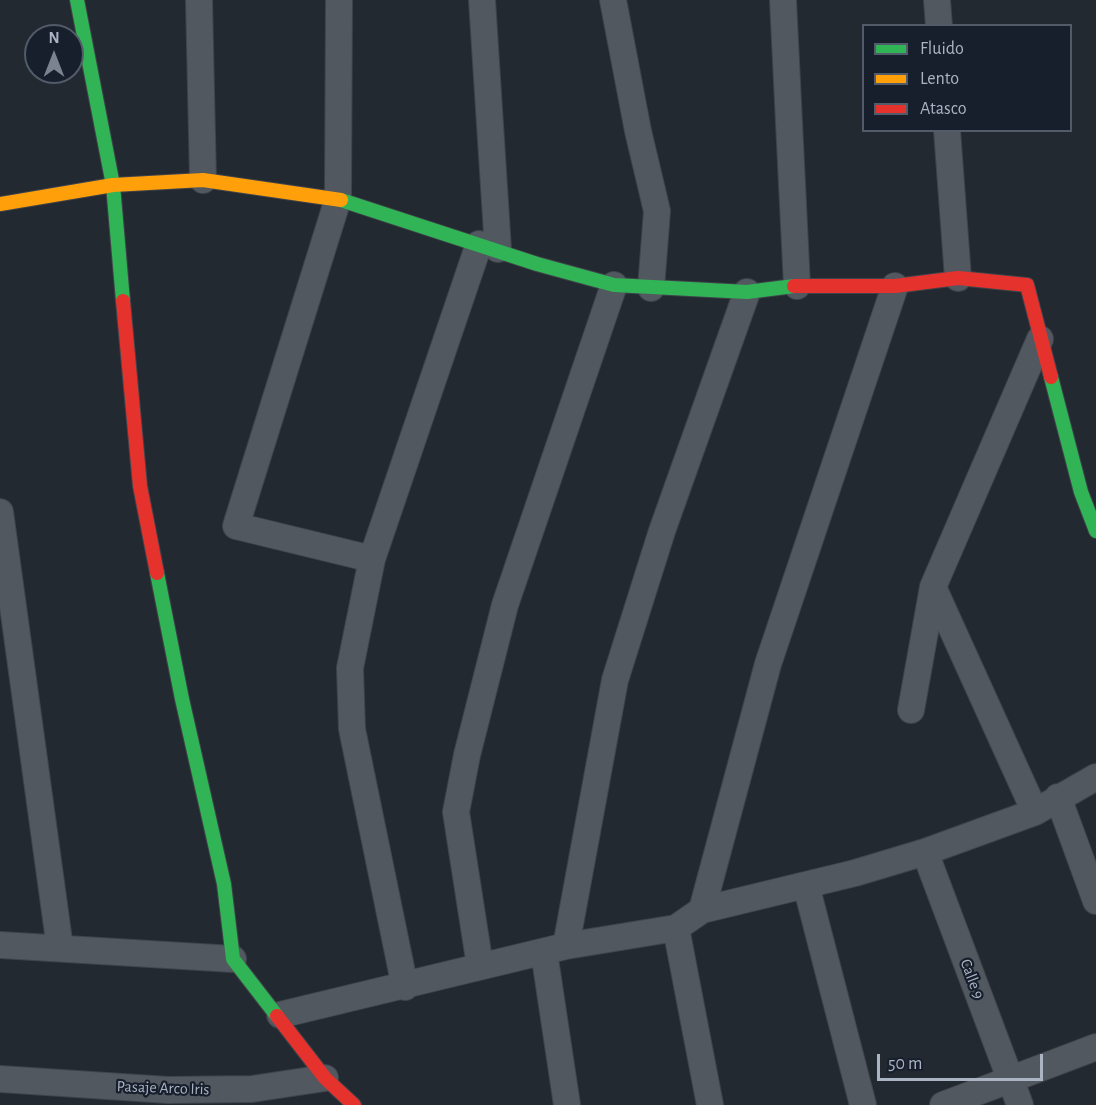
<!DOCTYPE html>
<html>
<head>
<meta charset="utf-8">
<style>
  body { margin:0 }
  #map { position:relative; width:1096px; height:1105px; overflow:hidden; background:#232931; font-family:"Alegreya Sans",sans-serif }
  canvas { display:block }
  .legend { position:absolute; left:862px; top:24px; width:210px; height:108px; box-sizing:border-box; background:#171f2c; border:2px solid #525b69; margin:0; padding:8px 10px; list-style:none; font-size:18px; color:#abb4c5 }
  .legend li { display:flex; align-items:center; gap:12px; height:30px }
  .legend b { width:30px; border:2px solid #525b69 }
  .north { position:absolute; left:24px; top:24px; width:60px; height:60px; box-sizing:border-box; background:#171f2c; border:2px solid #525b69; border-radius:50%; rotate:0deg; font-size:16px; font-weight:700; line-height:24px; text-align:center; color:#abb4c5 }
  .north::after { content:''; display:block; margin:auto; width:21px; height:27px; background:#7b8391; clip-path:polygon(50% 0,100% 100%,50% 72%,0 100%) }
  .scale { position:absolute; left:877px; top:1054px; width:166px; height:27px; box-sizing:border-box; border:3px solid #abb4c5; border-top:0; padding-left:8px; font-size:18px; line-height:21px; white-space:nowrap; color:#abb4c5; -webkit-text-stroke:4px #171f2c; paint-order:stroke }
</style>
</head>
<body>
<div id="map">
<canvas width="1096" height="1105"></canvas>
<ul class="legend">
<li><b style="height:8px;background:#30b455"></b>Fluido</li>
<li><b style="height:8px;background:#ff9f0a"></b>Lento</li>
<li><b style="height:8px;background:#e5322d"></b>Atasco</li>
</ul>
<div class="north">N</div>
<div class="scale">50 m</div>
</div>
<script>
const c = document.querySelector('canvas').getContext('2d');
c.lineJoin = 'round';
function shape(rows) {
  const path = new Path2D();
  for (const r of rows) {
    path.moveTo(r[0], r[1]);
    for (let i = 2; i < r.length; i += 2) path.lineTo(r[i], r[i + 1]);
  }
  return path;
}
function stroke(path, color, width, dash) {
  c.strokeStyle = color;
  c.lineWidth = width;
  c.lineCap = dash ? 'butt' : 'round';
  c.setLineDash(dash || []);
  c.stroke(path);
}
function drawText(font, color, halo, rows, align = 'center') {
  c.font = font + ' "Alegreya Sans",sans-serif';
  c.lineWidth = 4.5;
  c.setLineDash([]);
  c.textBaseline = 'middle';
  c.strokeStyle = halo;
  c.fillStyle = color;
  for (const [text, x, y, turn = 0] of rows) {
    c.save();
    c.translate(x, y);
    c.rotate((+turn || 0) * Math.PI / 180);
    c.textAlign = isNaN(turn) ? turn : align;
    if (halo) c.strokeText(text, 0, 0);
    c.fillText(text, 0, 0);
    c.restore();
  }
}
const street = shape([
  [199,0,203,180],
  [339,0,338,199,236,526,372,559],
  [482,0,498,249],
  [613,0,638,131,657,211,651,288],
  [783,0,797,286],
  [937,0,939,26],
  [947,130,958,278],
  [0,512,60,948],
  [933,587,1035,812],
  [911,710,933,587,1040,339],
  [1058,797,1096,901],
  [925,852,1020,1105],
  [806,885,863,1105],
  [702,910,768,664,895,286],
  [676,928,710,1105],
  [0,945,233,959],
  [566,946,615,680,662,531,747,292],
  [544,952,567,1105],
  [480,966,456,812,467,755,505,605,614,285],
  [405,987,352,729,350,668,372,559,479,244],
  [280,1015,566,946,676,928,702,910,855,873,925,852,1035,812,1096,777],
  [0,1079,168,1090,252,1089,325,1078],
  [943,1105,1096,1047]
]);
const fast = shape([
  [77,0,113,185,123,301],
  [341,200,537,264,614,285,747,292,794,286],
  [1051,377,1081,492,1096,531],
  [157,573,182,699,224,884,233,959,277,1016]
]);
const slow = shape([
  [0,204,113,185,203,180,341,200]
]);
const jam = shape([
  [794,286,895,286,958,278,1027,285,1051,377],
  [123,301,140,486,157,573],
  [277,1016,325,1078,354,1105]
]);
const streetNames = [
  ["Calle 9",972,979,69],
  ["Pasaje Arco Iris",163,1088,2]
];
stroke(street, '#3f434a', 28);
stroke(fast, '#3f434a', 16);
stroke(slow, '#3f434a', 16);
stroke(jam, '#3f434a', 16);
stroke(street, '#525860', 26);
stroke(fast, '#30b455', 14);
stroke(slow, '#ff9f0a', 14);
stroke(jam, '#e5322d', 14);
drawText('16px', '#abb4c5', '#171f2c', streetNames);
</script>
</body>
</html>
